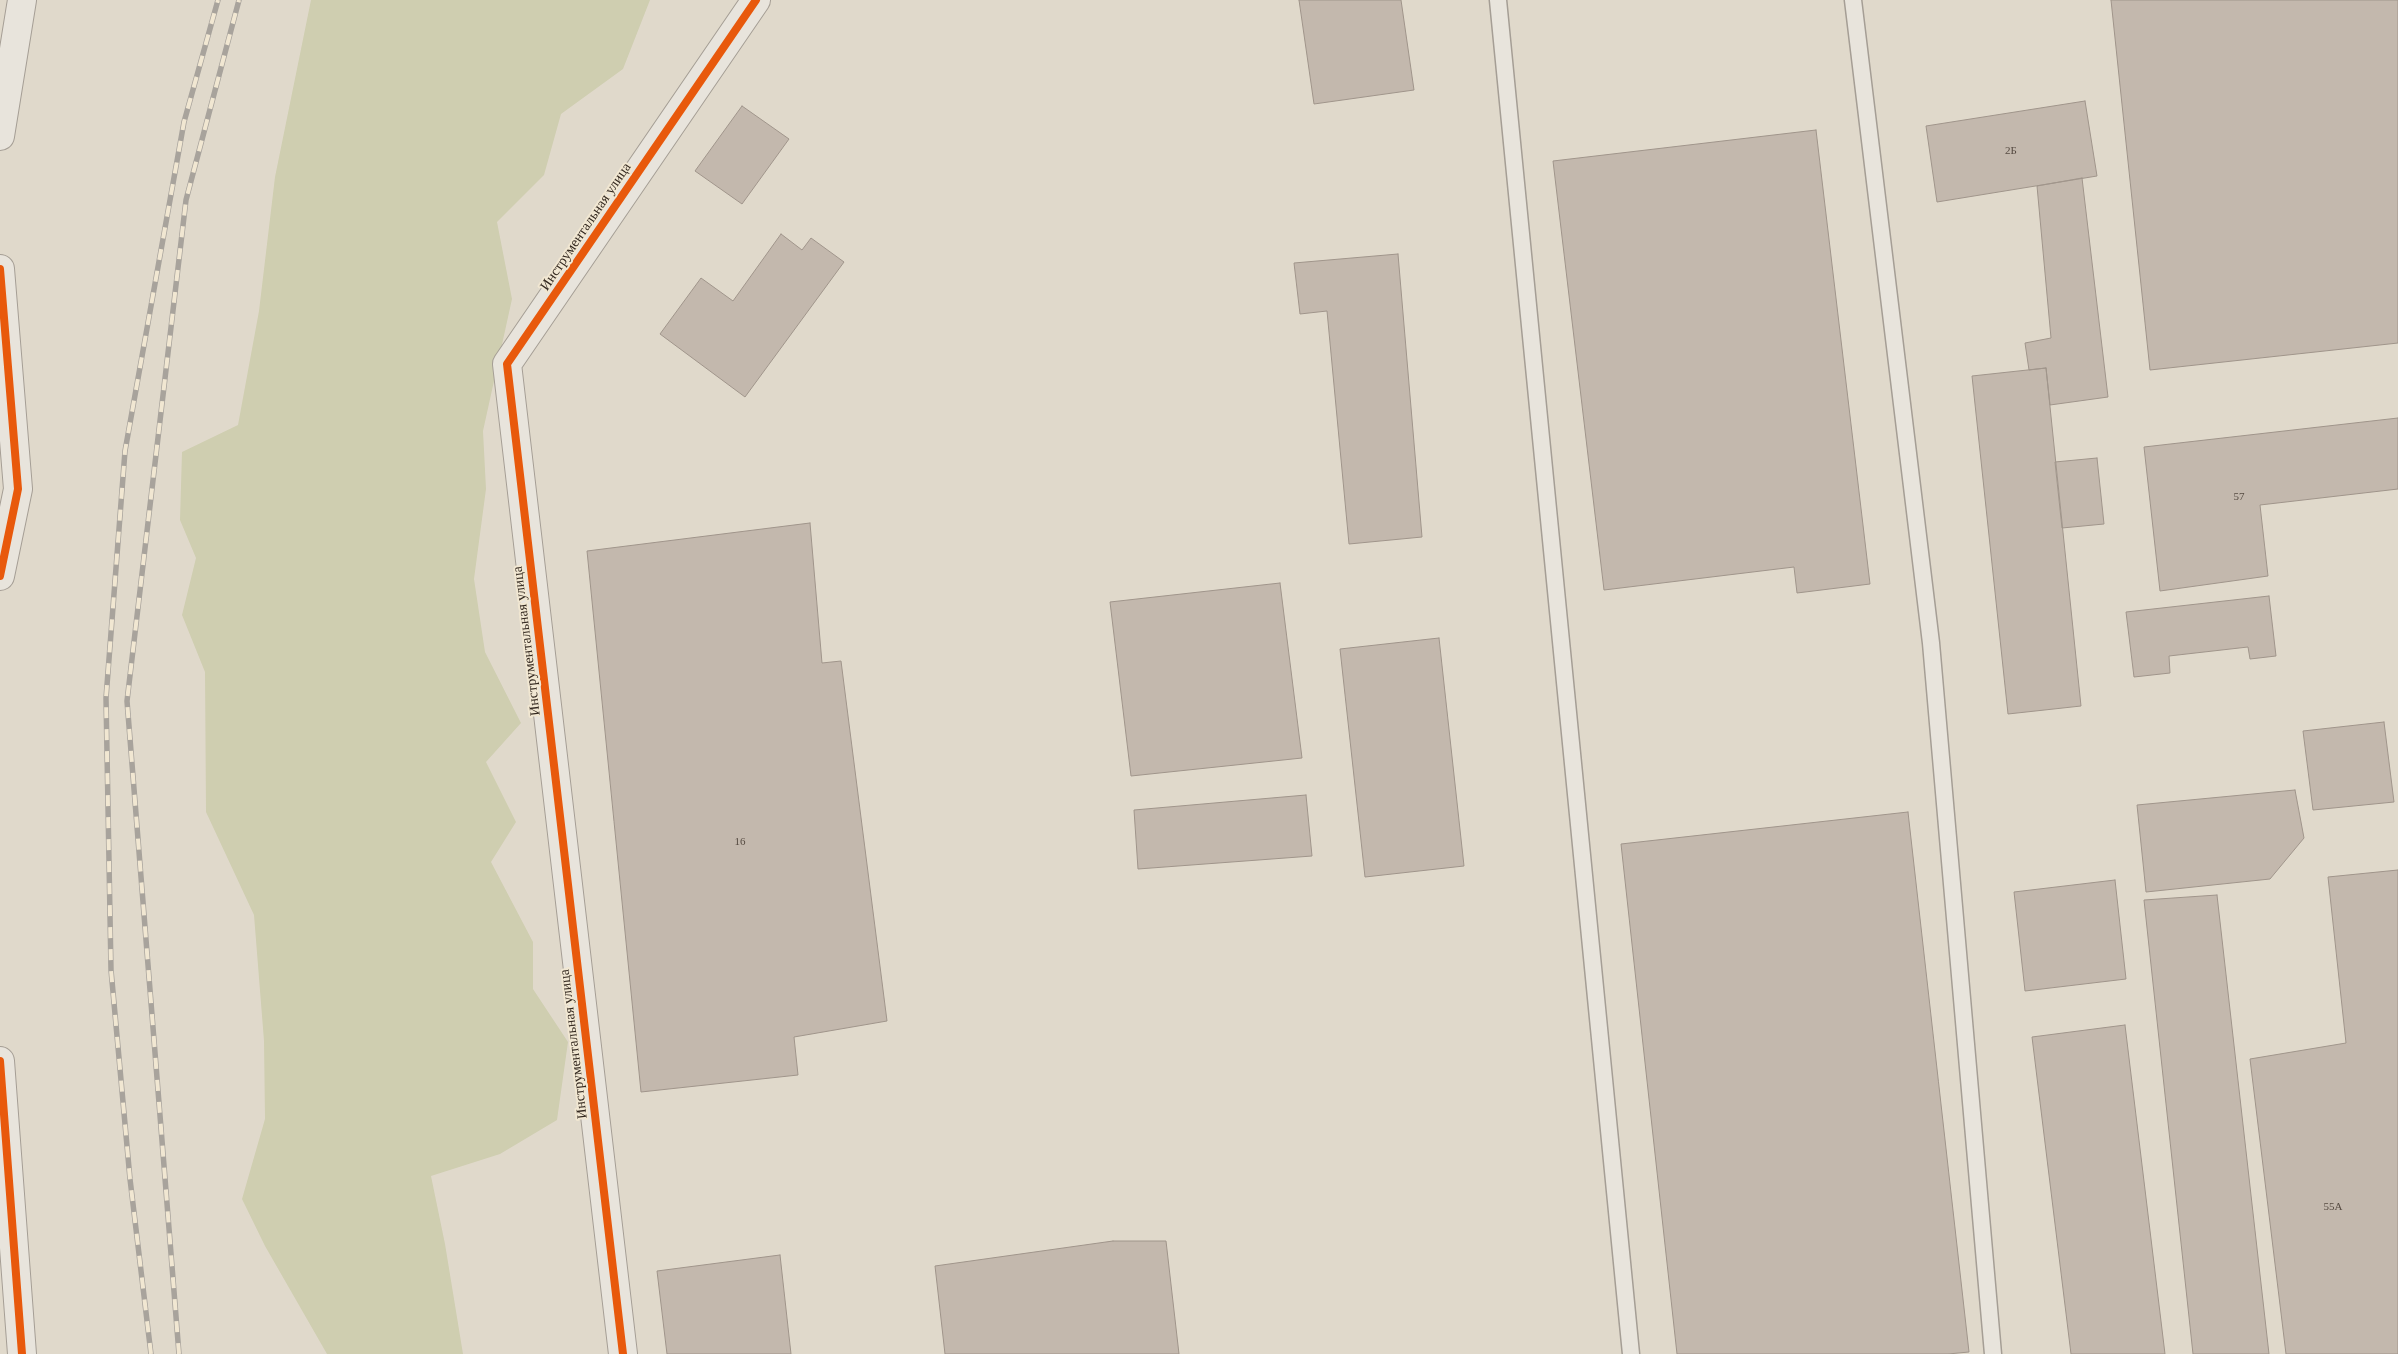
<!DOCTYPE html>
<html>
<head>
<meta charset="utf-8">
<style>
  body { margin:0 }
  canvas { display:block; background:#e0d9cb }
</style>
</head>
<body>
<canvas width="2398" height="1354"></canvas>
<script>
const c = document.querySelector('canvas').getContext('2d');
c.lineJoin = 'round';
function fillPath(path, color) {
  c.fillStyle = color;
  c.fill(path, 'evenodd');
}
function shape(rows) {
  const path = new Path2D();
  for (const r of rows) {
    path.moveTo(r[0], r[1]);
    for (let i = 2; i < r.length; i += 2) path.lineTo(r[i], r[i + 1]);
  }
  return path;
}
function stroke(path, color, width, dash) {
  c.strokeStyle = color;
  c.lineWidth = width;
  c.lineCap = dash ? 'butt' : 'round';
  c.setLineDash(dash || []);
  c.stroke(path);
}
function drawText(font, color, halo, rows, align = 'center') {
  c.font = font + ' Georgia,serif';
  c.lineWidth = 4;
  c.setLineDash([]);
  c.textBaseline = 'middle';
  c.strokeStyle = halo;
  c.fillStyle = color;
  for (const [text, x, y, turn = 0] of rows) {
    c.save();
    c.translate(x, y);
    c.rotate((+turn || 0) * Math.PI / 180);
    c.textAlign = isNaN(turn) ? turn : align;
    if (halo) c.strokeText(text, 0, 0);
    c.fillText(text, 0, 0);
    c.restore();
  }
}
const green = shape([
  [311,0,650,0,623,69,561,114,544,175,497,222,512,299,483,431,486,489,474,579,485,652,521,723,486,762,516,822,491,862,533,942,533,989,568,1042,557,1120,500,1154,431,1176,445,1244,463,1354,327,1354,265,1246,242,1199,265,1119,264,1041,254,915,206,812,205,672,182,615,196,558,180,520,182,452,238,425,259,311,275,177]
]);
const building = shape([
  [1299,0,1401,0,1414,90,1314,104,1299,0],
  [2111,0,2398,0,2398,343,2150,370,2111,0],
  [2085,101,2097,176,1937,202,1926,126,2085,101],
  [742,106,789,139,742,204,695,171,742,106],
  [1816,130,1870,584,1797,593,1794,567,1604,590,1553,161,1816,130],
  [2082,178,2108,397,2050,405,2046,368,2029,370,2025,343,2051,338,2037,186,2082,178],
  [781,234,802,250,811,238,844,262,745,397,660,334,701,278,733,301,781,234],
  [1398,254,1422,537,1349,544,1327,311,1300,314,1294,263,1398,254],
  [2046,368,2081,706,2008,714,1972,376,2046,368],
  [2398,418,2398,489,2260,505,2268,576,2160,591,2144,447,2398,418],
  [2097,458,2104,524,2062,528,2055,462,2097,458],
  [810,523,822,663,841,661,887,1021,794,1037,798,1075,641,1092,587,551,810,523],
  [1280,583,1302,758,1131,776,1110,602,1280,583],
  [2269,596,2276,656,2250,659,2248,647,2169,656,2170,673,2134,677,2126,612,2269,596],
  [1439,638,1464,866,1365,877,1340,649,1439,638],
  [2384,722,2394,802,2313,810,2303,731,2384,722],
  [2295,790,2304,838,2270,879,2146,892,2137,805,2295,790],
  [1306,795,1312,856,1138,869,1134,810,1306,795],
  [1908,812,1969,1352,1948,1354,1677,1354,1621,844,1908,812],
  [2398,870,2398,1354,2286,1354,2250,1059,2346,1043,2328,877,2398,870],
  [2115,880,2126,979,2025,991,2014,892,2115,880],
  [2217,895,2269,1354,2193,1354,2144,900,2217,895],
  [2125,1025,2165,1354,2071,1354,2032,1037,2125,1025],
  [1113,1241,1166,1241,1179,1354,945,1354,935,1266,1113,1241],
  [780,1255,791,1354,667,1354,657,1271,780,1255]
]);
const lane = shape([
  [1498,0,1631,1354],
  [1853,0,1931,643,1993,1354]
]);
const street = shape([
  [0,136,22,0],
  [0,269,18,489,0,576],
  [0,1061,22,1354],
  [623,1354,507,364,756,0]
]);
const rail = shape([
  [151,1354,130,1179,111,970,106,698,125,451,184,122,218,0],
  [179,1354,127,701,186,200,239,0]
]);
const cycleway = shape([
  [0,269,18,489,0,576],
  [0,1061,22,1354],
  [623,1354,507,364,756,0]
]);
const numberNames = [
  ["2Б",2011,151],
  ["57",2239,497],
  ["16",740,842],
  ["55А",2333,1207]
];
const streetNames = [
  ["Инструментальная улица",586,227,-56],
  ["Инструментальная улица",527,641,-97],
  ["Инструментальная улица",574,1044,-97]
];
fillPath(green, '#cfceb0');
fillPath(building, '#c3b8ad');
stroke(building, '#a0958b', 1);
stroke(lane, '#a59e95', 19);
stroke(street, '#a59e95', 30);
stroke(lane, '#e8e4dc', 16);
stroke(street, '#e8e4dc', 28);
stroke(rail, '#a8a39c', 5.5);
stroke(rail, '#f1e7d2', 4, [11]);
stroke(cycleway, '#e8590c', 8);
drawText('11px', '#564b42', null, numberNames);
drawText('14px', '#32271e', '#f1e7d2', streetNames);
</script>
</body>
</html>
